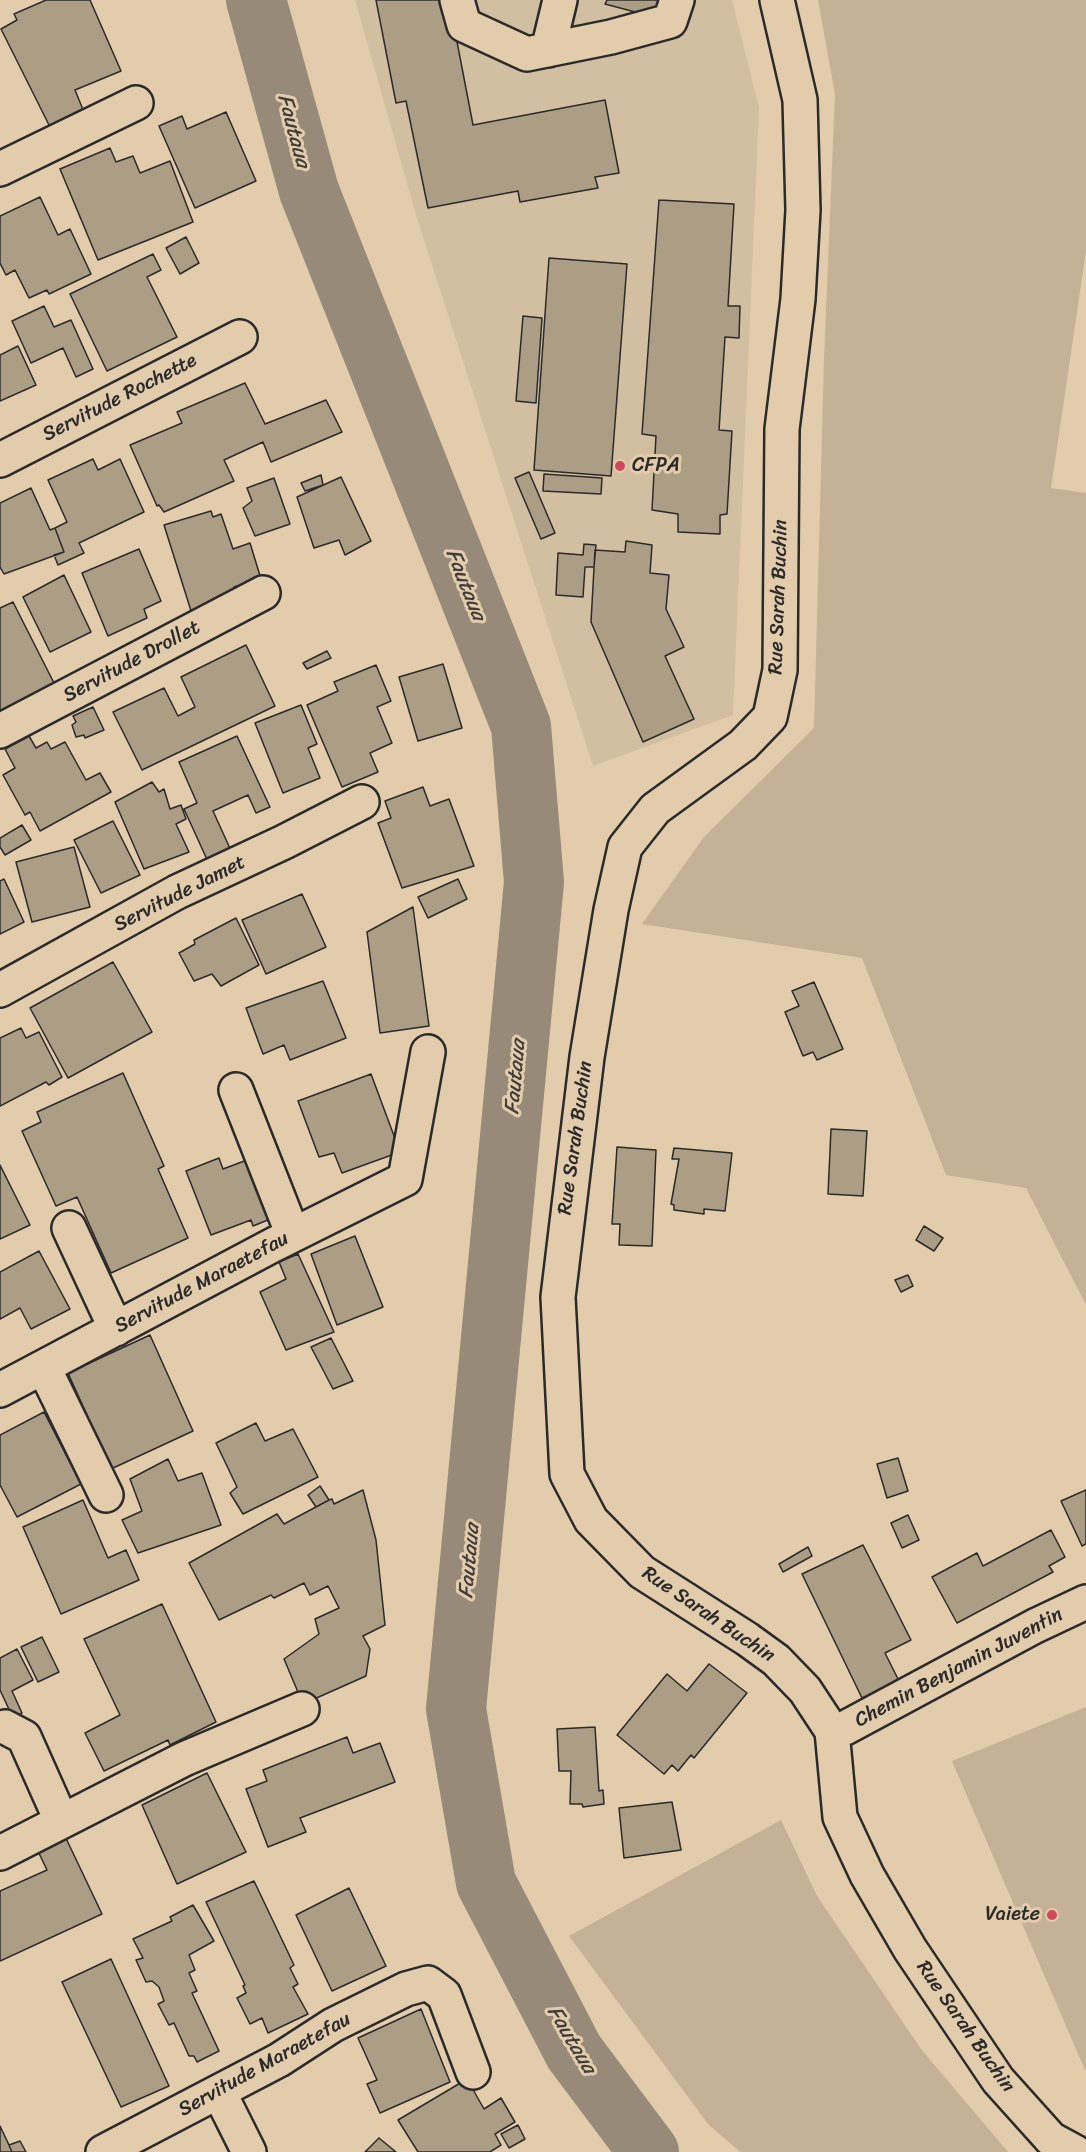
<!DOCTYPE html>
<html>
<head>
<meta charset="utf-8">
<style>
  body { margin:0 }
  canvas { display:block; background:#e2ccab }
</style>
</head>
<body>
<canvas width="1086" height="2152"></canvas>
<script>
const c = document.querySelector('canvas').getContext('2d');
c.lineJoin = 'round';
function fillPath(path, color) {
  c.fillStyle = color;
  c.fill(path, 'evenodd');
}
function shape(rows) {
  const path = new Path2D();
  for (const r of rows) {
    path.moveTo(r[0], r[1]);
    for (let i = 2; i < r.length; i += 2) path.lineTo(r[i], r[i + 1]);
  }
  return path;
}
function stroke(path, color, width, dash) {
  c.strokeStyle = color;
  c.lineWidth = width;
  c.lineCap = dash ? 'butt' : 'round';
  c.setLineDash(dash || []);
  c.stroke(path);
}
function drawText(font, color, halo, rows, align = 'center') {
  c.font = font + ' Sriracha,sans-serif';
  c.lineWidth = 6;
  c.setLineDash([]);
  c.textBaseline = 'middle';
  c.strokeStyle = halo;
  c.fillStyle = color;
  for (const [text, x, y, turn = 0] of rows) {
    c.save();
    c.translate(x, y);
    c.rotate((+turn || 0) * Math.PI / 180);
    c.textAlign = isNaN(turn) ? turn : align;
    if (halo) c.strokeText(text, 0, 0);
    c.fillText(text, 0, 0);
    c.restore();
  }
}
const built = shape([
  [355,0,732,0,759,108,733,715,593,766,417,218]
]);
const green = shape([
  [818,0,1086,0,1086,251,1051,488,1086,493,1086,1305,1026,1188,946,1175,862,958,642,924,704,837,814,728,824,360,835,94],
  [1086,1707,1086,2069,1085,2070,952,1761],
  [781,1820,817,1896,921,2049,1008,2152,740,2152,708,2124,569,1936]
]);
const river = shape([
  [256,0,309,191,521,726,534,882,456,1709,486,1883,574,2052,649,2152]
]);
const building = shape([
  [46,0,90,0,121,71,75,90,86,117,52,131,1,29,17,20,14,14,46,0],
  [376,0,449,0,473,125,605,100,619,173,595,177,598,188,520,202,518,191,428,208,406,101,396,103,376,0],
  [607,0,658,0,654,17,605,4,607,0],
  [226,112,256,181,195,208,159,126,182,116,187,129,226,112],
  [110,148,116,162,133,156,140,173,170,161,193,222,98,260,60,169,110,148],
  [40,197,58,235,70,229,91,274,49,294,47,290,29,298,15,270,6,275,0,263,0,216,40,197],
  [659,200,734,204,728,306,740,306,739,338,725,337,719,430,732,431,727,514,720,515,720,534,678,532,678,514,652,510,656,436,642,434,659,200],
  [186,237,199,263,180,274,166,248,186,237],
  [153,254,161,270,147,277,177,337,107,371,70,294,153,254],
  [549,258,627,264,611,476,534,470,549,258],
  [44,306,54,327,71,320,93,369,76,377,63,348,31,363,12,321,44,306],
  [523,316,542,318,536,403,516,401,523,316],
  [18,346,36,385,0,401,0,355,18,346],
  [245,383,265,424,326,400,342,432,271,462,263,442,224,460,234,481,164,512,159,505,157,506,130,445,182,423,177,412,245,383],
  [93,459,98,470,120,459,144,512,79,543,84,553,58,565,54,555,64,552,55,528,67,522,48,480,93,459],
  [529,472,555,533,541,539,515,478,529,472],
  [544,474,602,478,601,494,543,491,544,474],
  [321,475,323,485,305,491,301,483,321,475],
  [341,477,371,541,345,555,339,540,314,548,297,497,341,477],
  [274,478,290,524,255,536,243,508,252,501,247,488,274,478],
  [31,488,50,530,55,528,64,552,4,574,0,567,0,503,31,488],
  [211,511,213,517,221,514,233,549,250,543,261,579,234,587,236,592,192,614,164,525,211,511],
  [626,541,652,545,650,573,669,575,666,609,684,647,665,656,694,719,643,742,591,622,595,550,625,552,626,541],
  [584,544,596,545,594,567,585,567,583,597,556,595,558,553,583,555,584,544],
  [139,549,161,601,144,609,147,618,108,636,82,573,139,549],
  [64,575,91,632,50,652,23,597,64,575],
  [13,602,55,685,0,712,0,608,13,602],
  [246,645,275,706,142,770,113,712,164,688,178,716,195,707,181,677,246,645],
  [327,651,331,658,307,669,303,663,327,651],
  [443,664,462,728,418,741,399,677,443,664],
  [376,665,391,701,377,707,392,743,370,753,378,772,342,787,307,705,338,691,334,682,376,665],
  [301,705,317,744,308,748,320,778,283,793,255,723,301,705],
  [93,707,104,730,85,738,84,735,76,737,72,725,76,722,73,716,93,707],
  [29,736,36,748,47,742,51,749,65,742,86,780,100,773,111,792,40,831,30,812,25,815,3,775,15,768,5,749,29,736],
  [237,736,270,807,256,813,248,795,213,811,233,855,210,866,184,809,197,803,179,762,237,736],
  [152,782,159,792,164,789,170,809,181,805,186,819,176,824,189,852,144,869,115,802,152,782],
  [423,787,430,806,449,799,474,866,402,888,378,823,391,818,385,801,423,787],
  [113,821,140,875,101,893,74,840,113,821],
  [22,825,31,840,5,855,0,847,0,838,22,825],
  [74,847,90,907,32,922,16,862,74,847],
  [4,879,24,922,0,934,0,881,4,879],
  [458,879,467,899,428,918,418,897,458,879],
  [302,894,326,947,266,974,242,920,302,894],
  [413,907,429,1026,380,1033,367,932,413,907],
  [236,918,259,965,221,986,212,974,194,981,179,953,195,944,194,940,236,918],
  [113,962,152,1032,68,1078,30,1008,113,962],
  [323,981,346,1038,290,1060,284,1045,263,1054,246,1008,323,981],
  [814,982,843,1049,817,1060,813,1052,803,1056,785,1012,799,1006,792,991,814,982],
  [21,1028,26,1038,39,1032,62,1077,49,1085,46,1082,0,1106,0,1038,21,1028],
  [123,1073,164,1166,158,1169,188,1238,111,1273,77,1197,56,1206,22,1131,41,1122,37,1112,123,1073],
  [371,1074,400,1152,342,1173,334,1153,319,1157,298,1101,371,1074],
  [831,1129,867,1131,863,1196,828,1194,831,1129],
  [617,1147,656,1150,652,1246,619,1245,620,1224,612,1224,617,1147],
  [674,1148,732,1153,725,1211,704,1209,704,1214,674,1210,674,1205,671,1204,679,1159,672,1159,674,1148],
  [263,1154,285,1213,253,1226,251,1220,211,1235,186,1171,219,1158,223,1169,263,1154],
  [0,1165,30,1225,0,1239,0,1165],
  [924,1226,943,1238,934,1251,916,1240,924,1226],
  [355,1236,383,1307,337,1325,311,1254,355,1236],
  [39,1251,70,1309,31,1329,20,1308,0,1319,0,1272,39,1251],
  [298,1254,334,1332,286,1350,260,1292,286,1279,279,1262,298,1254],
  [908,1275,913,1286,901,1292,895,1280,908,1275],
  [150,1335,193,1431,111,1469,68,1373,150,1335],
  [331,1338,353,1381,333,1389,311,1347,331,1338],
  [44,1412,81,1484,17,1517,0,1485,0,1435,44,1412],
  [256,1423,265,1441,293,1429,318,1477,243,1514,230,1493,237,1487,216,1443,256,1423],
  [898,1458,908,1491,887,1498,877,1464,898,1458],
  [168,1459,178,1481,202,1473,221,1525,138,1553,122,1520,142,1511,130,1479,168,1459],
  [320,1486,329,1500,316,1507,308,1495,320,1486],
  [363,1490,376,1540,385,1625,363,1636,370,1649,366,1676,303,1704,284,1659,319,1634,315,1619,339,1608,328,1586,310,1595,304,1583,274,1598,271,1595,219,1620,189,1563,277,1514,284,1524,329,1500,332,1499,334,1504,363,1490],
  [1086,1490,1086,1544,1082,1546,1061,1501,1086,1490],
  [83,1500,108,1558,126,1550,139,1580,61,1614,23,1527,83,1500],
  [908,1515,919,1540,902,1548,891,1523,908,1515],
  [1051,1530,1065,1557,1049,1566,1053,1572,957,1623,932,1577,977,1553,983,1566,1051,1530],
  [863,1545,911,1640,885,1653,899,1681,862,1698,802,1574,863,1545],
  [808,1547,812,1556,783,1572,779,1564,808,1547],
  [162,1604,216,1722,170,1745,168,1740,104,1771,85,1733,120,1715,84,1639,162,1604],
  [42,1637,59,1672,38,1682,21,1647,42,1637],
  [17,1649,33,1680,12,1691,22,1713,13,1718,0,1690,0,1658,17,1649],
  [709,1664,747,1693,694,1758,691,1755,678,1771,672,1765,664,1774,617,1735,667,1674,687,1691,709,1664],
  [595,1727,599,1791,603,1790,604,1804,583,1807,582,1804,570,1804,571,1771,559,1771,557,1729,595,1727],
  [347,1737,353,1753,380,1743,395,1782,300,1818,306,1832,268,1847,246,1789,267,1781,263,1770,347,1737],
  [207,1773,246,1852,177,1884,142,1805,207,1773],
  [672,1802,681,1850,624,1858,619,1808,672,1802],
  [63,1832,102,1914,0,1961,0,1891,47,1870,36,1847,63,1832],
  [254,1881,294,1965,290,1968,298,1984,293,1987,308,2014,268,2033,262,2018,250,2024,237,1998,246,1993,243,1986,245,1985,206,1902,254,1881],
  [349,1888,386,1966,332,1991,296,1915,349,1888],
  [193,1905,214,1941,189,1955,195,1970,189,1973,197,1991,192,1993,219,2051,197,2062,194,2056,189,2056,174,2023,169,2025,158,2004,164,2001,159,1987,152,1981,146,1982,136,1960,143,1958,133,1939,172,1921,170,1917,193,1905],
  [111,1959,169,2086,121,2107,62,1982,111,1959],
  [421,2009,450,2082,380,2113,367,2084,377,2080,358,2038,421,2009],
  [467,2079,484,2109,501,2098,515,2122,495,2134,501,2145,490,2152,418,2152,398,2120,467,2079],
  [518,2125,525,2139,509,2148,501,2134,518,2125],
  [0,2126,9,2145,12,2152,0,2152,0,2126],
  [379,2138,396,2152,365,2152,379,2138],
  [20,2141,26,2152,12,2152,9,2145,20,2141]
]);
const minor = shape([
  [457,0,464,25,527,54,611,37,670,21,677,0],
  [777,0,800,100,803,210,798,299,782,429,780,670,770,717,743,745,655,809,625,847,611,910,587,1057,558,1297,567,1474,591,1520,642,1572,747,1639,776,1660,805,1690,832,1731,840,1817,867,1875,910,1949,998,2080,1051,2139,1075,2152],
  [548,50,560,0],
  [0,169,136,103],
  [0,460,240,337],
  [0,731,263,593],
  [0,990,177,892,284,842,362,802],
  [236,1090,293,1235],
  [69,1228,116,1329],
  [44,1368,106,1495],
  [0,1390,273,1245,405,1179,428,1052],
  [5,1727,24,1737,61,1820],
  [832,1731,845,1728,1035,1626,1086,1602],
  [0,1853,184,1759,302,1709],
  [219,2092,249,2152],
  [103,2152,279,2060,333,2025,406,1989,428,1983,444,1995,473,2072]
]);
const markers = [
  [620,466,6,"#d1495b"],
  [1052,1915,6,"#d1495b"]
];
const streetNames = [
  ["Servitude Rochette",120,398,-27],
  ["Rue Sarah Buchin",779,597,-88],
  ["Servitude Drollet",132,662,-28],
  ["Servitude Jamet",180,894,-27],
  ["Rue Sarah Buchin",576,1138,-82],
  ["Servitude Maraetefau",202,1283,-28],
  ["Rue Sarah Buchin",708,1615,34],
  ["Chemin Benjamin Juventin",959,1668,-28],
  ["Rue Sarah Buchin",965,2027,55],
  ["Servitude Maraetefau",265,2065,-29]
];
const poiNames = [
  ["CFPA",632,466],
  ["Vaiete",1040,1915,"right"]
];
const waterNames = [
  ["Fautaua",293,131,75],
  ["Fautaua",465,585,68],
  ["Fautaua",516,1077,-85],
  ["Fautaua",470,1561,-85],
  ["Fautaua",571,2040,59]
];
fillPath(built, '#d2bea0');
fillPath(green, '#c4b196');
stroke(river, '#978a78', 60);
fillPath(building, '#ac9d85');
stroke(building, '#2b2b2b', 1.5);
stroke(minor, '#2b2b2b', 38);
stroke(minor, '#e2ccab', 33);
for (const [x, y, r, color] of markers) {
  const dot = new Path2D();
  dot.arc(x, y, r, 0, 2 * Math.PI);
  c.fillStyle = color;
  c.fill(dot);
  stroke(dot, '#e2ccab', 2);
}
drawText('20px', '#2b2b2b', '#e2ccab', streetNames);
drawText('20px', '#2b2b2b', '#e2ccab', poiNames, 'left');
drawText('italic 21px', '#413e3a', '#e2ccab', waterNames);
</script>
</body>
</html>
